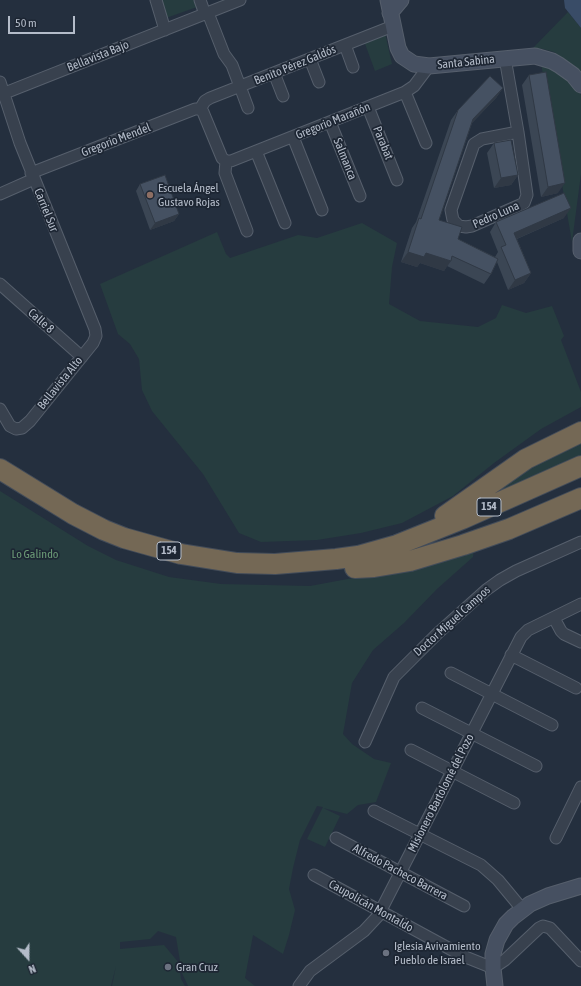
<!DOCTYPE html>
<html>
<head>
<meta charset="utf-8">
<style>
  body { margin:0 }
  #map { position:relative; width:581px; height:986px; overflow:hidden; background:#242f3e; font-family:"Asap Condensed",sans-serif }
  canvas { display:block }
  .north { position:absolute; left:8px; top:938px; width:40px; height:40px; -webkit-text-stroke:3px #1d2633; paint-order:stroke; rotate:159deg; font-size:11px; font-weight:700; line-height:16px; text-align:center; color:#b4bcc9 }
  .north::after { content:''; display:block; margin:auto; width:14px; height:18px; background:#b4bcc9; clip-path:polygon(50% 0,100% 100%,50% 72%,0 100%) }
  .scale { position:absolute; left:8px; top:16px; width:67px; height:18px; box-sizing:border-box; border:2px solid #b4bcc9; border-top:0; padding-left:5px; font-size:12px; line-height:14px; white-space:nowrap; color:#b4bcc9; -webkit-text-stroke:3px #1d2633; paint-order:stroke }
</style>
</head>
<body>
<div id="map">
<canvas width="581" height="986"></canvas>
<div class="north">N</div>
<div class="scale">50 m</div>
</div>
<script>
const c = document.querySelector('canvas').getContext('2d');
c.lineJoin = 'round';
function fillPath(path, color) {
  c.fillStyle = color;
  c.fill(path, 'evenodd');
}
function shape(rows) {
  const path = new Path2D();
  for (const r of rows) {
    path.moveTo(r[0], r[1]);
    for (let i = 2; i < r.length; i += 2) path.lineTo(r[i], r[i + 1]);
  }
  return path;
}
function stroke(path, color, width, dash) {
  c.strokeStyle = color;
  c.lineWidth = width;
  c.lineCap = dash ? 'butt' : 'round';
  c.setLineDash(dash || []);
  c.stroke(path);
}
function drawText(font, color, halo, rows, align = 'center') {
  c.font = font + ' "Asap Condensed",sans-serif';
  c.lineWidth = 3.5;
  c.setLineDash([]);
  c.textBaseline = 'middle';
  c.strokeStyle = halo;
  c.fillStyle = color;
  for (const [text, x, y, turn = 0] of rows) {
    c.save();
    c.translate(x, y);
    c.rotate((+turn || 0) * Math.PI / 180);
    c.textAlign = isNaN(turn) ? turn : align;
    if (halo) c.strokeText(text, 0, 0);
    c.fillText(text, 0, 0);
    c.restore();
  }
}
const green = shape([
  [160,0,195,0,197,7,166,18],
  [568,12,581,28,581,72,572,64,554,52,543,49,533,48],
  [385,33,392,64,375,71,364,41],
  [541,63,554,68,572,83,581,95,581,174,572,242],
  [362,223,397,243,392,267,389,304,420,321,478,327,496,318,502,305,526,313,552,306,564,336,561,340,581,392,581,407,541,429,494,463,453,496,402,523,361,533,317,540,261,542,239,533,203,474,152,411,142,390,139,359,130,344,118,334,100,284,217,232,226,254,230,258,298,235,317,238],
  [581,437,581,455,470,507,516,470],
  [0,491,88,546,116,560,169,577,221,584,310,586,412,567,474,549,473,557,437,589,404,623,373,650,352,683,343,734,352,744,374,759,391,763,376,802,358,805,347,814,323,808,340,816,325,847,307,839,323,807,317,806,300,840,293,868,289,889,295,910,289,935,283,954,253,935,245,978,255,986,188,986,182,973,176,937,158,931,150,939,120,942,120,949,164,945,179,963,181,979,185,986,112,986,116,966,111,986,0,986]
]);
const water = shape([
  [564,0,581,0,581,28,565,8]
]);
const street = shape([
  [156,0,165,30],
  [200,0,205,14],
  [208,13,224,54,232,65,248,108],
  [345,45,353,67],
  [505,58,518,132,527,195,524,203,520,205,472,226,466,227,459,226,453,220,451,210,474,144,482,139,518,132],
  [310,59,319,82],
  [274,73,283,96],
  [0,82,20,143,95,329,96,336,93,343,30,421,22,428,16,429,10,426,0,409],
  [405,92,426,143],
  [0,95,240,0],
  [368,107,397,180],
  [200,109,205,101,210,98,393,26],
  [200,109,203,112,222,158,226,161],
  [330,122,360,196],
  [293,137,322,210],
  [256,151,285,223],
  [226,161,231,161,405,92,414,86,429,66],
  [226,161,225,173,247,231],
  [31,173,195,109,200,109],
  [0,194,34,179],
  [0,284,82,357],
  [554,618,561,631,564,634,581,642],
  [511,655,576,688],
  [451,673,552,725],
  [422,708,536,766],
  [365,742,394,677,438,633,486,590,500,580,516,571,581,542],
  [411,750,514,803],
  [374,811,481,865,498,880,522,909],
  [336,838,464,906],
  [556,838,581,787],
  [314,875,463,956,493,968,505,960,539,928,543,926,550,928,581,961],
  [299,986,310,971,364,931,378,916,521,637,528,630,581,604]
]);
const secondary = shape([
  [388,0,398,48,402,56,414,64,429,66,535,56,552,61,559,65,573,75,581,85],
  [390,13,401,0],
  [581,241,581,251],
  [495,986,493,968,493,954,497,940,506,924,513,917,530,904,548,896,581,886]
]);
const highway = shape([
  [0,469,73,514,104,530,124,538,181,554,237,563,275,564,336,559,358,556,397,545,462,519,581,466],
  [445,516,526,459,581,432],
  [355,568,374,567,410,561,463,545,509,529,581,498]
]);
const wall = shape([
  [529,75,558,193,541,197,522,85],
  [503,88,496,98,472,123,439,220,458,239,495,257,498,252,490,232,496,222,564,218,517,239,531,273,524,283,508,290,497,262,491,274,484,284,447,266,444,271,420,263,417,267,401,262,412,228,416,222,451,120,458,110],
  [494,143,518,175,511,185,494,188,487,153],
  [140,184,179,214,174,221,150,230,136,191]
]);
const shadedWall = shape([
  [503,88,496,98,466,129,473,119],
  [518,175,511,185,494,188,501,178],
  [565,183,558,193,541,197,548,187],
  [571,208,564,218,507,243,514,233],
  [179,214,174,221,150,230,155,223],
  [408,252,426,253,451,261,444,271,420,263,417,267,401,262],
  [531,273,524,283,508,290,515,280]
]);
const building = shape([
  [546,72,565,183,548,187,529,75,546,72],
  [490,76,503,88,473,119,439,220,462,227,458,239,498,259,491,274,452,256,451,261,426,253,424,257,408,252,419,218,421,219,458,110,490,76],
  [511,140,518,175,501,178,494,143,511,140],
  [165,175,179,214,155,223,140,184,165,175],
  [564,193,571,208,514,233,531,273,515,280,501,247,506,245,496,222,564,193]
]);
const markers = [
  [150,195,4,"#8d6e63"],
  [386,953,4,"#6b7280"],
  [168,967,4,"#6b7280"]
];
const shields = [
  [489,507,24],
  [169,551,24]
];
const shieldNames = [
  ["154",489,507],
  ["154",169,551]
];
const streetNames = [
  ["Bellavista Bajo",98,56,-22],
  ["Santa Sabina",466,62,-6],
  ["Benito Pérez Galdós",295,65,-22],
  ["Gregorio Marañón",333,121,-22],
  ["Gregorio Mendel",116,140,-21],
  ["Parabat",383,143,68],
  ["Salmanca",345,159,68],
  ["Carriel Sur",46,210,68],
  ["Pedro Luna",496,215,-24],
  ["Calle 8",41,321,42],
  ["Bellavista Alto",60,383,-51],
  ["Doctor Miguel Campos",452,621,-42],
  ["Misionero Bartolomé del Pozo",441,793,-63],
  ["Alfredo Pacheco Barrera",400,872,28],
  ["Caupolicán Montaldo",371,906,29]
];
const poiNames = [
  ["Escuela Ángel",158,188],
  ["Gustavo Rojas",158,202],
  ["Iglesia Avivamiento",394,946],
  ["Pueblo de Israel",394,960],
  ["Gran Cruz",176,967]
];
const parkNames = [
  ["Lo Galindo",35,554]
];
fillPath(green, '#263c3f');
fillPath(water, '#394c67');
stroke(street, '#565f6c', 13);
stroke(secondary, '#565f6c', 17);
stroke(highway, '#434c59', 22);
stroke(street, '#38414e', 11);
stroke(secondary, '#465061', 15);
stroke(highway, '#746855', 20);
fillPath(wall, '#3b4654');
fillPath(shadedWall, '#303945');
fillPath(building, '#455162');
stroke(building, '#303945', 1);
for (const [x, y, r, color] of markers) {
  const dot = new Path2D();
  dot.arc(x, y, r, 0, 2 * Math.PI);
  c.fillStyle = color;
  c.fill(dot);
  stroke(dot, '#1d2633', 1.5);
}
for (const [x, y, w] of shields) {
  const box = new Path2D();
  box.roundRect(x - w / 2, y - 9, w, 18, 3);
  c.fillStyle = '#1d2633';
  c.fill(box);
  stroke(box, '#b4bcc9', 1);
}
drawText('bold 11px', '#b4bcc9', null, shieldNames);
drawText('12px', '#b4bcc9', '#1d2633', streetNames);
drawText('12px', '#b4bcc9', '#1d2633', poiNames, 'left');
drawText('12px', '#6b9a76', '#1d2633', parkNames);
</script>
</body>
</html>
